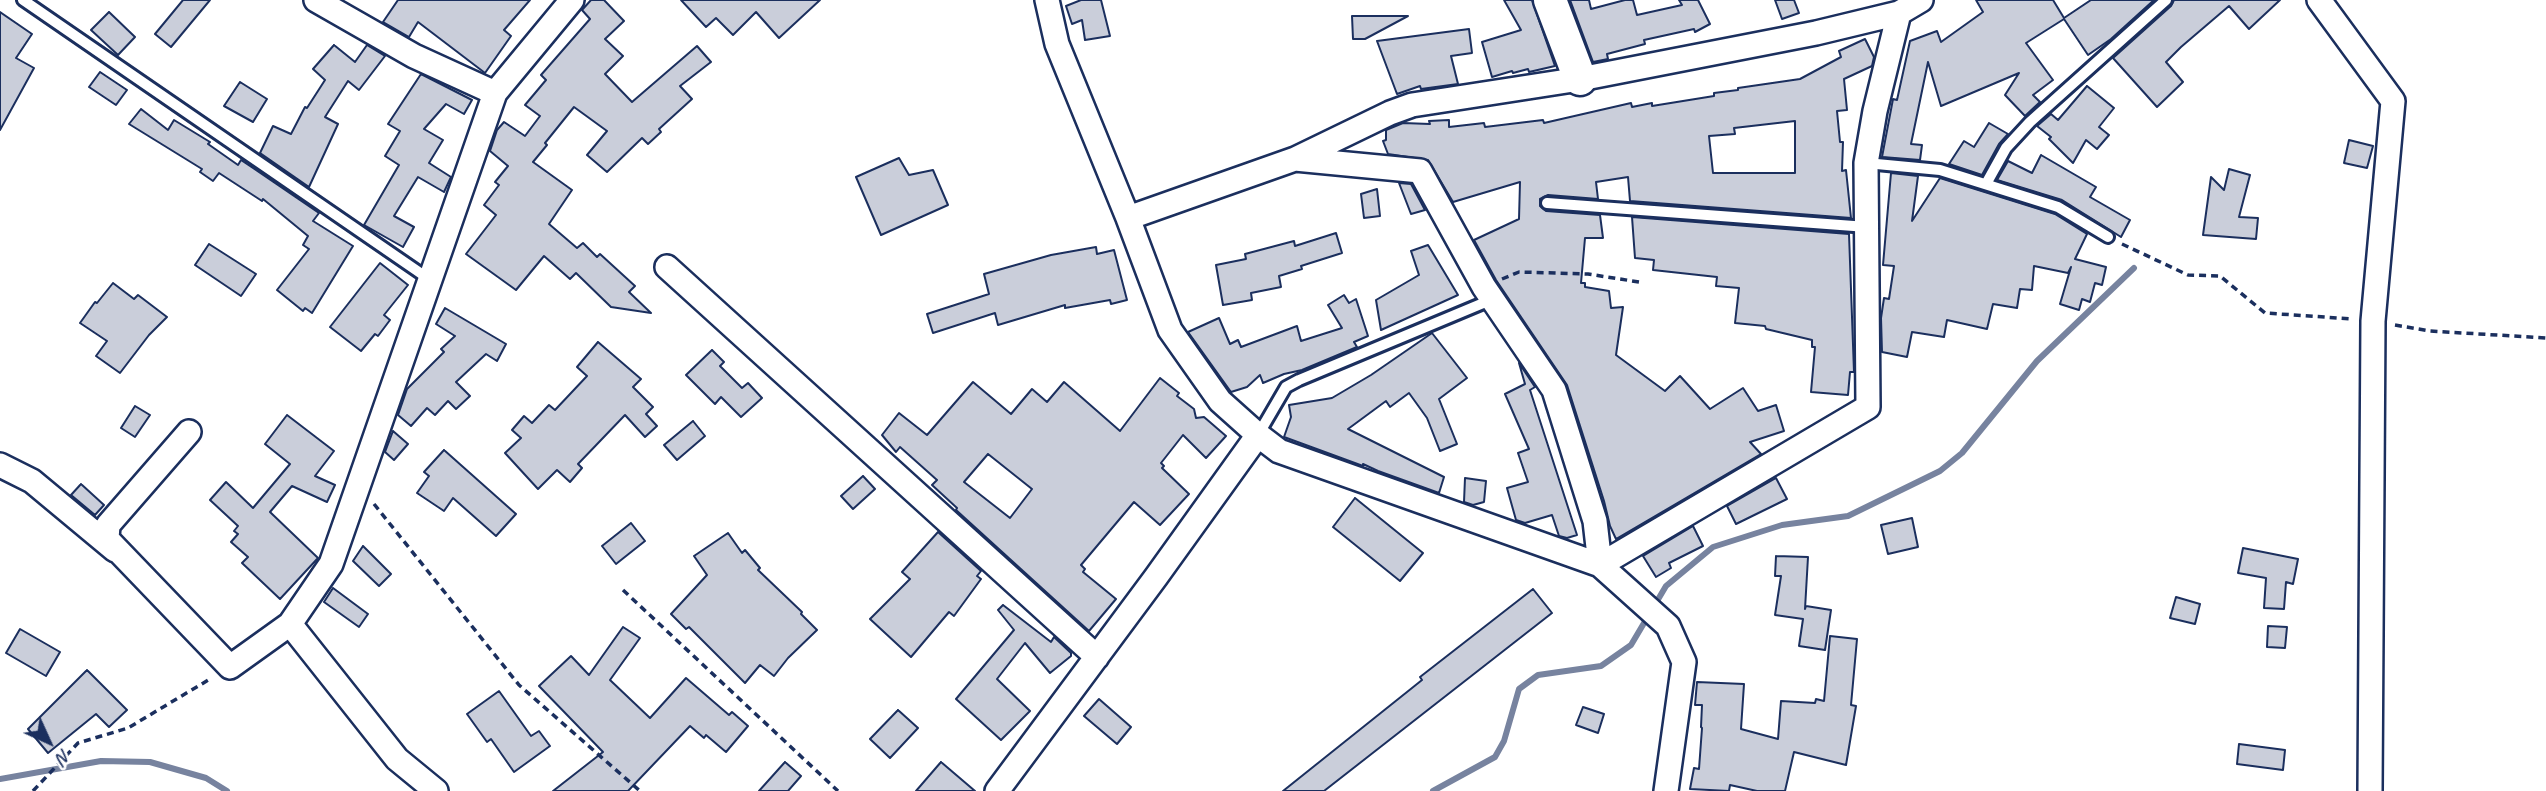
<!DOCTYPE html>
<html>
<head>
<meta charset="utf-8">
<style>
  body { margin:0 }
  #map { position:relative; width:2546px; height:791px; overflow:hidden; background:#fff; font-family:Caveat,sans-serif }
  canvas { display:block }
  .north { position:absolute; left:14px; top:707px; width:70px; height:70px; -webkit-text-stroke:5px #fff; paint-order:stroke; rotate:135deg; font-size:19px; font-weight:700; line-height:28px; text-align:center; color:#1b2f5e }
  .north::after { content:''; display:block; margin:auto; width:24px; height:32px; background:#1b2f5e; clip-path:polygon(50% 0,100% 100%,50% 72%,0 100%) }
</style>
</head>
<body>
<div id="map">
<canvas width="2546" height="791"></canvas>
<div class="north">N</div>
</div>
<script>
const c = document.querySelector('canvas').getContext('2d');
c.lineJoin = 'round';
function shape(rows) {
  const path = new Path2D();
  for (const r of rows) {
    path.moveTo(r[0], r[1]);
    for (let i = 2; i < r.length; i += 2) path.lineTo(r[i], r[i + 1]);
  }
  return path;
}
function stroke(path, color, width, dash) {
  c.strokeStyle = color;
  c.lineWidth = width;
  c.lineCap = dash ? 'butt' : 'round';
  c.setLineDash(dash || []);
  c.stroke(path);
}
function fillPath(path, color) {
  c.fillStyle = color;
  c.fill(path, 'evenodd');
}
const stream = shape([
  [0,779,101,761,150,762,206,778,227,791],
  [1433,791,1495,757,1504,741,1519,689,1538,675,1601,666,1631,645,1666,586,1713,547,1782,525,1848,516,1940,471,1962,453,2037,361,2134,268]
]);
const building = shape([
  [183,0,210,0,171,47,155,34,183,0],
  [398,0,530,0,504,30,511,36,485,73,418,22,409,37,383,22,398,0],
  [591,0,604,0,624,21,605,39,623,56,605,74,632,102,697,46,711,62,680,86,692,99,659,129,661,132,648,144,642,138,607,172,587,155,607,131,574,107,545,143,547,145,533,162,572,190,549,224,577,248,583,243,597,257,600,254,635,286,629,292,651,313,611,307,576,273,570,279,544,256,516,290,466,254,496,215,484,205,499,185,495,182,508,166,490,151,497,130,504,122,525,136,540,116,525,105,546,80,541,75,590,19,582,10,591,0],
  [681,0,820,0,779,38,756,12,733,35,716,18,706,27,681,0],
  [1081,0,1101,0,1110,36,1085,40,1082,20,1072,24,1066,6,1081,0],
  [1504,0,1532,0,1555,66,1529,72,1528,69,1513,73,1512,71,1492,77,1482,42,1521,30,1504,0],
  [1570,0,1589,0,1591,9,1625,0,1633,0,1637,15,1682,5,1679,0,1698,0,1710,24,1695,32,1694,29,1644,40,1645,44,1607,54,1608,59,1593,62,1570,0],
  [1775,0,1794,0,1799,13,1782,19,1775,0],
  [1976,0,2053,0,2064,18,2091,0,2154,0,2111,39,2088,55,2064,19,2026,43,2053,80,2033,95,2040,102,2025,116,2005,95,2019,73,1941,106,1928,62,1911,144,1922,145,1920,160,1882,157,1893,99,1897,100,1910,41,1937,31,1941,42,1983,12,1976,0],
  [2174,0,2280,0,2249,29,2229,6,2181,47,2166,62,2183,82,2157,107,2113,58,2171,6,2174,0],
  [0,12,32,34,16,58,34,68,0,130,0,12],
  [109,12,135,37,118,55,91,30,109,12],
  [1352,16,1408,16,1365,39,1353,39,1352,16],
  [1469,29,1472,53,1451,56,1458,84,1421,89,1420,86,1397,94,1377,41,1469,29],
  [1865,39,1874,57,1872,66,1844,79,1847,110,1837,111,1840,142,1843,142,1842,171,1846,170,1851,218,1630,201,1628,177,1596,182,1598,199,1548,195,1540,199,1540,206,1546,211,1600,215,1603,238,1585,238,1581,283,1585,283,1585,287,1609,291,1611,308,1623,307,1616,355,1665,391,1680,376,1710,409,1743,388,1758,411,1776,405,1784,431,1750,442,1761,454,1616,539,1610,526,1604,501,1567,385,1496,280,1474,240,1519,219,1520,182,1453,202,1428,160,1388,154,1383,141,1386,140,1386,130,1403,123,1430,124,1429,121,1449,120,1449,127,1484,123,1485,127,1543,120,1544,123,1631,103,1632,107,1652,103,1652,106,1714,96,1714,93,1738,90,1738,88,1800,79,1841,57,1839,51,1865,39],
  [1795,121,1795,173,1713,173,1709,136,1735,134,1734,128,1795,121],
  [334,45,355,62,367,45,385,56,359,90,348,81,325,117,338,124,309,187,260,153,273,126,291,134,305,107,307,108,325,80,313,69,334,45],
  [100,72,127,90,116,105,89,87,100,72],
  [421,74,472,100,464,114,446,104,424,129,443,140,429,163,451,177,444,192,418,177,394,216,414,227,403,247,364,225,399,165,385,156,400,131,388,124,421,74],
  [240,82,267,99,253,122,224,106,240,82],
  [2087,86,2114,108,2099,127,2109,135,2097,149,2086,140,2073,163,2049,139,2051,137,2037,126,2051,114,2058,120,2087,86],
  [141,109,168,130,174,120,210,142,208,144,238,165,241,160,253,168,319,213,313,221,353,246,312,313,305,308,303,311,277,290,309,249,303,245,308,236,263,199,262,201,219,173,213,181,200,172,202,169,129,124,141,109],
  [1989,123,2008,134,1999,144,1982,175,1949,164,1964,141,1974,147,1989,123],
  [2349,140,2373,146,2367,168,2344,163,2349,140],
  [2041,155,2096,187,2090,197,2130,220,2121,237,2062,200,1997,180,2008,161,2032,173,2041,155],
  [899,158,909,175,933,170,948,205,881,235,856,177,899,158],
  [2229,169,2250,175,2239,217,2258,218,2256,239,2203,235,2211,177,2224,190,2229,169],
  [1891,173,1918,176,1912,221,1940,178,2055,214,2087,234,2075,259,2106,267,2102,285,2095,283,2090,302,2082,299,2079,310,2060,304,2071,267,2068,273,2034,266,2032,290,2020,289,2017,308,1993,304,1987,329,1947,320,1944,337,1912,332,1907,357,1882,352,1881,318,1884,298,1889,299,1894,266,1883,265,1891,173],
  [1399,183,1411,184,1425,210,1411,214,1399,183],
  [1377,189,1380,216,1364,218,1361,194,1377,189],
  [1632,217,1849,234,1854,372,1850,372,1848,395,1811,392,1815,347,1812,347,1812,340,1766,329,1765,326,1735,323,1739,288,1716,286,1717,277,1653,270,1654,260,1635,258,1632,217],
  [1336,233,1342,253,1301,266,1302,269,1279,276,1281,287,1251,293,1252,300,1223,305,1216,265,1246,259,1245,254,1294,241,1295,246,1336,233],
  [209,244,256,274,241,296,195,265,209,244],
  [1428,245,1458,295,1381,330,1376,300,1419,275,1411,251,1428,245],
  [1096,247,1097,254,1114,250,1127,300,1111,304,1110,300,1065,308,1065,305,998,325,995,313,933,333,927,314,989,294,984,274,1051,255,1096,247],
  [380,263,408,285,384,315,390,320,378,336,375,334,361,351,330,327,380,263],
  [113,283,134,299,138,295,167,317,149,335,120,373,96,356,107,341,80,323,95,302,97,303,113,283],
  [1344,295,1349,303,1356,299,1368,336,1354,342,1357,347,1302,370,1284,374,1263,383,1260,375,1247,387,1231,392,1188,332,1219,318,1230,344,1238,340,1241,347,1297,326,1301,341,1342,328,1328,305,1344,295],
  [445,308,506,344,497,361,486,354,456,382,470,396,456,409,448,401,435,415,427,408,411,426,398,415,407,389,444,352,441,349,455,336,436,324,445,308],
  [1432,333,1467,378,1439,399,1457,444,1440,451,1427,418,1409,393,1390,407,1386,401,1348,429,1444,477,1439,493,1378,471,1363,464,1363,466,1284,437,1291,417,1289,405,1332,398,1371,375,1432,333],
  [598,342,641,379,633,387,653,407,646,414,657,426,645,437,625,415,578,464,582,468,570,482,557,470,538,489,505,453,521,438,512,430,524,416,532,423,549,405,555,410,587,376,577,367,598,342],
  [712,350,724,362,720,366,742,388,748,383,762,398,741,417,721,397,715,404,686,375,712,350],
  [1519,363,1535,387,1530,390,1577,535,1567,538,1559,536,1552,515,1525,523,1516,520,1507,488,1528,482,1518,453,1529,449,1505,394,1525,384,1519,363],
  [1160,378,1179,393,1177,396,1194,409,1196,418,1204,417,1226,436,1206,458,1183,435,1161,463,1164,466,1162,468,1189,494,1160,525,1134,502,1081,565,1085,569,1083,572,1116,599,1089,631,956,510,957,508,932,485,937,480,900,447,896,452,882,435,899,413,927,435,973,382,1011,414,1032,389,1047,402,1064,382,1120,431,1160,378],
  [988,454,1032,489,1010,518,964,482,988,454],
  [135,406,150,415,135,437,121,428,135,406],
  [287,415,334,451,315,476,335,485,327,502,292,486,270,512,318,558,280,599,242,563,248,557,231,542,238,534,234,531,238,526,210,500,226,482,253,508,290,464,265,444,287,415],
  [693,421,705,436,677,460,664,445,693,421],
  [393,431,408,444,394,460,385,452,393,431],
  [444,450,516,514,496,536,453,498,444,511,417,493,429,476,424,472,444,450],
  [863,476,875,489,853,509,841,496,863,476],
  [1465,478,1486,481,1484,502,1473,505,1464,502,1465,478],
  [1776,478,1787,499,1736,524,1727,506,1776,478],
  [81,484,104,505,95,515,71,495,81,484],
  [1355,498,1423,553,1400,581,1333,527,1355,498],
  [1912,518,1918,547,1888,554,1881,525,1912,518],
  [631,523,645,541,616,564,602,546,631,523],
  [1693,526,1703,546,1669,563,1671,568,1656,577,1643,556,1693,526],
  [938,532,981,571,977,576,981,579,954,616,949,612,911,657,870,619,910,579,902,572,938,532],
  [728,533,742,553,745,550,760,568,758,570,802,612,801,614,817,630,788,658,774,676,760,665,745,683,689,627,686,629,671,614,707,575,694,556,728,533],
  [363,546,391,574,379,586,353,561,363,546],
  [2243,548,2298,559,2293,584,2286,582,2284,609,2264,608,2266,578,2238,573,2243,548],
  [1776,556,1808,557,1805,609,1806,606,1831,610,1825,650,1799,646,1803,619,1775,615,1781,576,1775,576,1776,556],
  [333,588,368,614,359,627,324,602,333,588],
  [1533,589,1552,613,1324,791,1283,791,1422,680,1420,677,1533,589],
  [2176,597,2200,604,2195,624,2170,618,2176,597],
  [1003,605,1051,642,1054,637,1071,653,1071,656,1050,673,1025,643,997,679,1030,711,1001,740,956,699,1014,630,998,610,1003,605],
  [2268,626,2287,627,2285,648,2267,647,2268,626],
  [623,627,640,638,610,680,650,718,686,678,729,715,732,712,748,726,726,752,706,735,704,738,690,726,628,791,553,791,603,752,539,686,571,656,589,675,623,627],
  [20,629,60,652,46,676,6,653,20,629],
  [1830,636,1857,639,1851,705,1856,706,1846,765,1794,752,1785,791,1757,791,1730,785,1729,791,1690,789,1694,768,1699,769,1702,728,1701,727,1702,705,1695,705,1697,682,1744,684,1741,729,1778,739,1781,701,1815,703,1816,699,1824,701,1830,636],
  [87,670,127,710,109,727,96,714,48,753,28,729,87,670],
  [499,691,531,736,539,731,550,746,514,772,491,739,487,742,467,714,499,691],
  [1099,699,1131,727,1117,744,1084,716,1099,699],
  [1583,707,1604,714,1598,733,1576,725,1583,707],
  [898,710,918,728,890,758,870,739,898,710],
  [2239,744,2285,750,2283,770,2237,764,2239,744],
  [785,762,801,776,788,791,759,791,785,762],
  [941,762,975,791,916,791,941,762]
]);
const path = shape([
  [2122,244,2188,275,2220,276,2265,313,2353,319],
  [1502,279,1519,272,1588,274,1639,282],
  [2395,325,2430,331,2546,338],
  [374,504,519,685,640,791],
  [623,590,838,791],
  [33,791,78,743,128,728,210,679]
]);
const lane = shape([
  [23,0,429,279],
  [1866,163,1940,170,2058,207,2108,237],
  [1986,184,2006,148,2030,122,2166,0],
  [1547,203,1867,227],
  [1258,435,1286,387,1299,380,1493,299]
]);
const street = shape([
  [316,0,414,56,495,93],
  [1047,0,1057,44,1128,218,1170,330,1220,401,1258,435,1279,451,1600,565,1868,407,1866,163,1875,111,1899,13],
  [2319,0,2393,101,2373,321,2370,791],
  [1295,159,1420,171,1484,287,1554,390,1595,521,1600,565,1668,626,1684,662,1666,791],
  [1128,218,1295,159,1390,113,1412,105,1580,79,1816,33,1899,13,1921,0],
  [667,267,1097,657],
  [189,432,108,525,107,539,230,667,290,624,331,564,495,93,572,0],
  [0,465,32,481,115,550],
  [290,624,397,759,436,791],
  [997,791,1156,577,1258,435]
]);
const secondary = shape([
  [1550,0,1580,79]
]);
stroke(stream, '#77839f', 6);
fillPath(building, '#caceda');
stroke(building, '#1b2f5e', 2);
stroke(lane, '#1b2f5e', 16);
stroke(street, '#1b2f5e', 28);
stroke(secondary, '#1b2f5e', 37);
stroke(path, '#1b2f5e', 3.5, [7, 5]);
stroke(lane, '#fff', 10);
stroke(street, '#fff', 23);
stroke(secondary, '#fff', 32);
</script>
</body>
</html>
